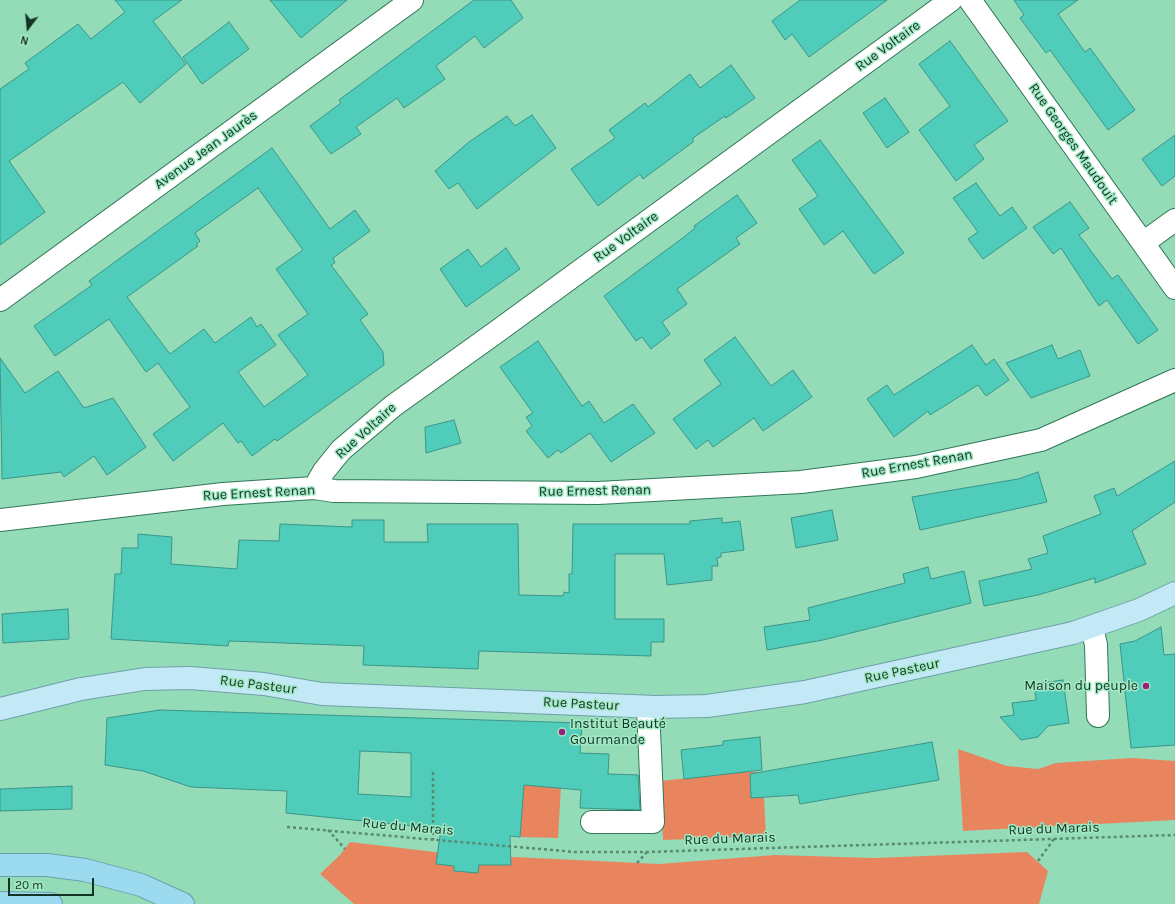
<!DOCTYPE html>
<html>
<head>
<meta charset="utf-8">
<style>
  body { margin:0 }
  #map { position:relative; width:1175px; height:904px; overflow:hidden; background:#94dcb8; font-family:Karla,sans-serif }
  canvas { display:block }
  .north { position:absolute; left:8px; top:8px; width:40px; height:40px; -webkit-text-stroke:3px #a1e9c4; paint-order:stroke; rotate:196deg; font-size:11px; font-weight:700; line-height:16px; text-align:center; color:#153325 }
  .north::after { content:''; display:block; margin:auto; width:14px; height:18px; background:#153325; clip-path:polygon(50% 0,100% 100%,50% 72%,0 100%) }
  .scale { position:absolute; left:8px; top:878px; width:86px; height:18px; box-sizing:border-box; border:2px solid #153325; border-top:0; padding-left:5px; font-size:12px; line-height:14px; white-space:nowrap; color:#153325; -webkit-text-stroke:3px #a1e9c4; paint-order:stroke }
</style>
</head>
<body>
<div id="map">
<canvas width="1175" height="904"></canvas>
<div class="north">N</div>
<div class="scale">20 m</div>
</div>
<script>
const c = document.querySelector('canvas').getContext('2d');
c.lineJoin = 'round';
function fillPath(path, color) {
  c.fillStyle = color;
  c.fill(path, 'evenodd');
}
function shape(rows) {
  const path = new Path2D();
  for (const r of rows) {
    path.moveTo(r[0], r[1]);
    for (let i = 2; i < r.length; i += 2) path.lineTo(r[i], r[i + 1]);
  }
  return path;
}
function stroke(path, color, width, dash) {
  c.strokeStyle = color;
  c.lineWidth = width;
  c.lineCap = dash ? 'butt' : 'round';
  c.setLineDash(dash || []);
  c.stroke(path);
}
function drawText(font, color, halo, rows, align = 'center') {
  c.font = font + ' Karla,sans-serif';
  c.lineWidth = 3;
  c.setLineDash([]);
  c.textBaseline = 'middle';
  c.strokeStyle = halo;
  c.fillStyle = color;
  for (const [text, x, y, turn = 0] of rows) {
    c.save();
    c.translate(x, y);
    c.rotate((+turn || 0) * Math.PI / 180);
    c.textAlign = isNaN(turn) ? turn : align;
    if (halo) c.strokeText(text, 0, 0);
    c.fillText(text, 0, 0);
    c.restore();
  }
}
const green = shape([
  [958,749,1007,766,1038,769,1056,763,1132,758,1175,761,1175,820,963,831],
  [747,764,748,772,763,772,763,779,750,780,751,797,764,797,766,836,663,840,660,781,718,775],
  [523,780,561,787,558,838,520,837],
  [350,842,452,854,659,864,775,855,875,858,1027,852,1048,871,1039,904,354,904,320,874,340,855]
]);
const building = shape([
  [115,0,182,0,153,21,186,64,140,103,123,82,9,161,45,212,0,245,0,89,29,69,25,63,78,24,91,39,125,12,115,0],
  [270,0,347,0,301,38,270,0],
  [474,0,511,0,523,18,484,48,475,36,436,66,445,79,404,108,397,98,356,127,361,134,331,154,310,126,341,103,339,100,474,0],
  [800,0,887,0,809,57,792,34,785,40,772,21,800,0],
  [1014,0,1078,0,1058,14,1085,52,1090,48,1135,110,1108,130,1050,50,1046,53,1020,18,1024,15,1014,0],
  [229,22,249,49,202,84,183,57,229,22],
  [950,41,1008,121,974,145,984,159,956,181,919,130,950,106,919,64,950,41],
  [731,65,755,98,726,118,725,116,693,138,693,142,643,179,640,174,598,206,571,169,615,138,609,130,645,103,648,107,690,74,700,88,731,65],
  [885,98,909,132,887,148,863,113,885,98],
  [532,115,556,148,477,209,458,183,449,189,435,171,469,142,507,116,515,126,532,115],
  [1175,135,1175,176,1162,186,1142,159,1175,135],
  [820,140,904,253,874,274,843,231,824,245,799,209,818,196,792,160,820,140],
  [272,148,330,229,355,210,370,231,333,258,335,263,331,265,368,314,360,320,383,352,384,365,277,441,275,439,252,456,241,441,238,443,223,423,173,461,153,434,190,407,158,363,146,372,109,319,55,356,34,326,92,285,89,281,112,264,272,148],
  [258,188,303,250,276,269,308,314,278,335,308,375,264,407,238,372,276,345,261,324,257,327,251,317,215,343,204,329,170,354,127,297,198,246,196,245,200,241,195,233,258,188],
  [976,183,1000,216,1012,207,1027,228,983,259,968,239,978,232,953,198,976,183],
  [737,195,757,223,736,238,740,244,677,289,687,304,662,322,670,334,651,349,642,337,636,341,604,296,684,237,695,228,694,226,737,195],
  [1070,202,1089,228,1079,235,1112,279,1118,275,1158,330,1138,344,1107,300,1099,306,1061,248,1053,254,1033,227,1070,202],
  [506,248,520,269,466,307,440,269,468,249,481,267,506,248],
  [735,337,771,386,793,370,812,397,763,431,754,418,713,447,708,440,696,449,673,419,721,384,704,360,735,337],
  [538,341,582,406,589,401,604,423,633,404,655,433,611,462,590,433,561,453,558,450,548,458,526,431,532,426,526,417,533,413,500,367,538,341],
  [972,345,986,365,994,359,1009,380,986,396,978,385,930,415,928,411,894,437,867,399,887,385,894,395,972,345],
  [1052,345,1058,359,1080,350,1090,376,1031,398,1006,363,1052,345],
  [0,358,25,393,58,371,84,408,113,398,146,447,107,475,94,456,64,477,61,472,2,479,0,358],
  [454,420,461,443,426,453,425,427,454,420],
  [1175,461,1175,502,1132,531,1146,564,1095,583,1095,578,1038,595,984,606,979,581,1032,569,1028,559,1048,553,1043,536,1101,514,1094,496,1114,488,1117,496,1175,461],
  [1038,472,1047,502,920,530,912,497,1018,479,1038,472],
  [832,510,838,540,796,548,791,518,832,510],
  [722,518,722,523,740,521,744,550,721,553,721,557,717,558,718,566,712,566,712,580,667,585,664,554,615,554,615,619,664,619,664,642,651,642,651,656,479,651,478,669,363,665,364,646,229,641,228,646,111,639,115,574,121,574,122,548,138,548,138,534,172,537,171,564,237,569,239,540,279,541,280,524,352,527,352,520,384,520,384,542,428,542,427,524,518,524,519,595,563,596,564,592,569,593,569,574,572,574,573,524,690,524,690,521,722,518],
  [928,567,931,579,964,571,971,603,823,640,767,650,764,627,810,620,808,608,905,583,903,574,928,567],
  [68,609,69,639,3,643,2,614,68,609],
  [1161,627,1164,655,1175,654,1175,745,1131,748,1120,644,1135,641,1161,627],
  [1063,680,1069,723,1048,726,1038,737,1021,740,1000,717,1014,715,1012,703,1036,700,1034,684,1063,680],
  [160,710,582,723,580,753,609,754,608,774,638,775,640,810,580,808,581,790,524,785,520,837,510,836,511,865,479,865,478,873,454,871,454,866,436,864,441,829,286,813,287,791,191,787,143,771,105,765,107,718,160,710],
  [360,751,411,753,411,797,358,794,360,751],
  [760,737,762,770,684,779,681,750,723,745,723,741,760,737],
  [932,742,939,780,800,804,798,795,751,798,750,774,932,742],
  [72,786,72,809,0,811,0,789,72,786]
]);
const path = shape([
  [433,772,433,840],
  [287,827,575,852,647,852,1175,835],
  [328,830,345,849],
  [1038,861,1054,839],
  [637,863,647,852]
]);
const minor = shape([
  [970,0,1175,288],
  [1143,243,1175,220],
  [0,300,412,0],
  [314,488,324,471,341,450,393,406,495,333,951,0],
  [0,520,223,494,314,488,334,491,598,493,801,482,916,467,1041,440,1175,380],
  [1092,627,1096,645,1098,716],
  [592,822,653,822,648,707]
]);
const major = shape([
  [0,709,81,689,145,679,190,678,264,684,322,694,656,707,707,706,805,692,1073,633,1139,610,1175,593]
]);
const highway = shape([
  [0,865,47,865,85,870,141,885,183,904],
  [0,903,51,904]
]);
const markers = [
  [1146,686,4,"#991f78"],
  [562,732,4,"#991f78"]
];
const streetNames = [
  ["Rue Voltaire",888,46,-36],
  ["Rue Georges Maudouit",1073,144,55],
  ["Avenue Jean Jaurès",206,150,-36],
  ["Rue Voltaire",626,237,-36],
  ["Rue Voltaire",366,431,-42],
  ["Rue Ernest Renan",917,464,-10],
  ["Rue Ernest Renan",595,491,-1],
  ["Rue Ernest Renan",259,493,-3],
  ["Rue Pasteur",902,671,-12],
  ["Rue Pasteur",258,685,7],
  ["Rue Pasteur",581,704,3],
  ["Rue du Marais",408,827,5],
  ["Rue du Marais",1054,829,-2],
  ["Rue du Marais",730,839,-2]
];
const poiNames = [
  ["Maison du peuple",1138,686],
  ["Institut Beauté",570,724,"left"],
  ["Gourmande",570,740,"left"]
];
fillPath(green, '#e9855e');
fillPath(building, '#4fcdba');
stroke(building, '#3b9588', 1);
stroke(minor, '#2f7757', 24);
stroke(major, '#6da0a9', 24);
stroke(highway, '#6da0a9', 24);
stroke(path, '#568a71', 2.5, [3, 3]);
stroke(minor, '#fff', 22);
stroke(major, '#c4e9f6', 22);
stroke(highway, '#9cdaf0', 22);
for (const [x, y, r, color] of markers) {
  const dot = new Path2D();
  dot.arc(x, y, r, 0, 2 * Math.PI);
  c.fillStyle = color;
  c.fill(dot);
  stroke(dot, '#a1e9c4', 1.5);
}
drawText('14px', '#153325', '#a1e9c4', streetNames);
drawText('14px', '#153325', '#a1e9c4', poiNames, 'right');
</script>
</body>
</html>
